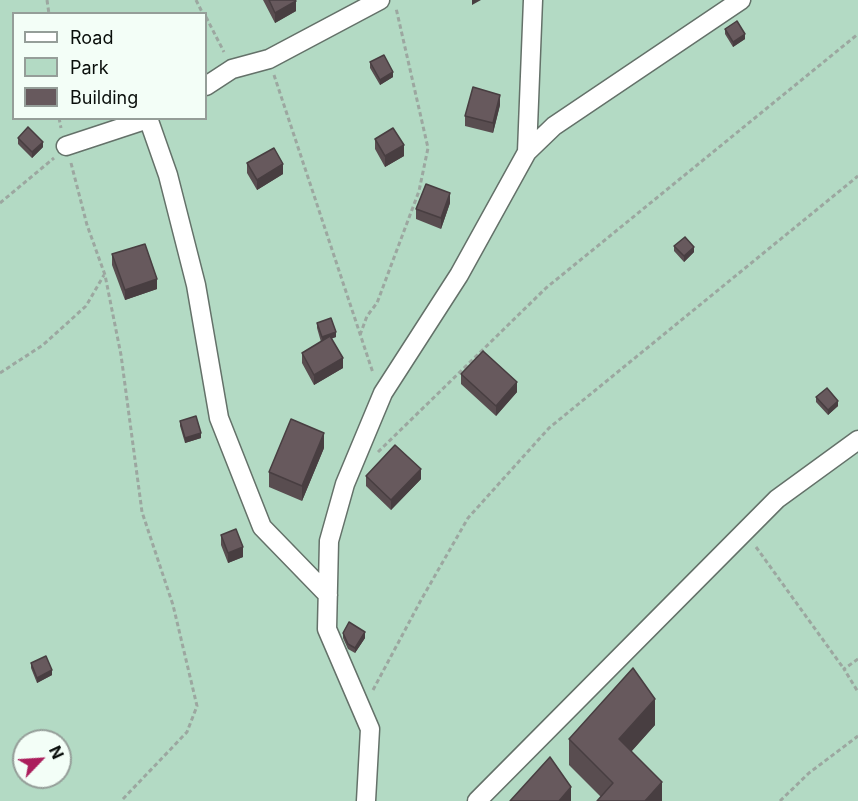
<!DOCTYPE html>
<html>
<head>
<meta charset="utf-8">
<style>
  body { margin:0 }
  #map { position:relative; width:858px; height:801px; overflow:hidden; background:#e3f2e9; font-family:Inter,sans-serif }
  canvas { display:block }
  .legend { position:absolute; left:12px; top:12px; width:195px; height:108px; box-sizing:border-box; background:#f3fef7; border:2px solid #959e99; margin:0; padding:8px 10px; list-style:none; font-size:18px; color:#090e0b }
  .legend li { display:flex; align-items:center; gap:12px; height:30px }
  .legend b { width:30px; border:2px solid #959e99 }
  .north { position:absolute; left:12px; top:729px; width:60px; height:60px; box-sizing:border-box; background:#f3fef7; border:2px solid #959e99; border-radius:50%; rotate:65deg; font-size:16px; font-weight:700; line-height:24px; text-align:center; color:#090e0b }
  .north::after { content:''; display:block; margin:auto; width:21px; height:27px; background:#ab1e5c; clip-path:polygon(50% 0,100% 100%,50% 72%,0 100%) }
</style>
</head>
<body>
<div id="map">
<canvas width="858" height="801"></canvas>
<ul class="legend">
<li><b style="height:8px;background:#fff"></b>Road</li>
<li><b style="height:16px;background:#b3dac4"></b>Park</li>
<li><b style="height:16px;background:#67595d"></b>Building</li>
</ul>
<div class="north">N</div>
</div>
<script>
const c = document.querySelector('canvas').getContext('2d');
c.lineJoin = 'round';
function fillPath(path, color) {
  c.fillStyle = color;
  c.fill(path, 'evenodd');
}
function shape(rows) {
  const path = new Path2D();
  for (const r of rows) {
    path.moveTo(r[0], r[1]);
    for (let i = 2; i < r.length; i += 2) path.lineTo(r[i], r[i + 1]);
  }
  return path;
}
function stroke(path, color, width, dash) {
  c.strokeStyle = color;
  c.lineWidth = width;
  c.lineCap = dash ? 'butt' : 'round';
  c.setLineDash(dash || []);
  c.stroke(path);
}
const green = shape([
  [0,0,858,0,858,801,0,801],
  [14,14,206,14,206,118,14,118],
  [24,741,60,741,60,777,24,777]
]);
const path = shape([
  [47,0,49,14],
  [196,0,203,14],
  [206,17,224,52],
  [274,75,373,373],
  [59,118,61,128],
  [71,163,87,225,105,275,121,355,142,512,173,605,197,706,187,732,121,801],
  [0,203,54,158],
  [360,335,367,316,377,303,419,191,428,148,396,8],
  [0,373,43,345,86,306,104,275],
  [378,452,546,288,858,34],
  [756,547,844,669],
  [858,659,844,669,858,692],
  [373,690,421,600,468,518,549,428,858,176],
  [780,801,809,773,858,736]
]);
const street = shape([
  [206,86,232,69,269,59,380,0],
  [148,118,168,175,196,285,219,418,262,527,328,595],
  [66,146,148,119],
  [527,152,533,0],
  [366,801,370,729,327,629,329,541,345,484,383,393,459,275,527,152,554,126,741,0],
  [477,801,777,499,858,440]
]);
const wall = shape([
  [263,0,295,0,296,11,275,23],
  [725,29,745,39,733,47,725,34],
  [370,62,393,77,380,85,370,68],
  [500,105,493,133,465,126,465,116],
  [18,138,43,147,32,158,18,144],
  [375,139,404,156,385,167,375,149],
  [247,163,283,174,257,190,247,173],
  [450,203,441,229,416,219,416,209],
  [674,246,694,252,684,262,674,251],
  [112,254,157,289,125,300,112,265],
  [317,323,336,337,332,338,343,368,314,385,302,363,302,353,321,342,317,328],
  [461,374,517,392,496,416,461,384],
  [816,397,838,406,828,415,816,402],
  [180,421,201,438,185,443,180,426],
  [324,448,302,501,269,487,269,472],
  [366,476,421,479,391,510,366,486],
  [221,535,243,557,228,563,221,545],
  [343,633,365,638,355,653,348,649,343,638],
  [31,663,52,675,37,683,31,668],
  [655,725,631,752,662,801,601,797,569,765,569,739]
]);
const shadedWall = shape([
  [472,0,481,0,472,5],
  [296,1,296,11,275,23,275,13],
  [745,34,745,39,733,47,733,42],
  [393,72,393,77,380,85,380,80],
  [500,95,500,105,493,133,493,123],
  [43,142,43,147,32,158,32,152],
  [404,145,404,156,385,167,385,156],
  [283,164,283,174,257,190,257,180],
  [450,193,450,203,441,229,441,218],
  [694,247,694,252,684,262,684,256],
  [157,279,157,289,125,300,125,290],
  [336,332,336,337,322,342,322,337],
  [343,358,343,368,314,385,314,375],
  [517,382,517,392,496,416,496,406],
  [838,401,838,406,828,415,828,410],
  [201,433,201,438,185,443,185,438],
  [324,433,324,448,302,501,302,486],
  [421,469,421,479,391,510,391,500],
  [243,547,243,557,228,563,228,553],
  [365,632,365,638,355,653,355,648],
  [52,670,52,675,37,683,37,678],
  [655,699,655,725,619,765,619,739],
  [662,782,662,801,645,801],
  [571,787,571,801,559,801]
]);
const building = shape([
  [269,0,295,0,296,1,275,13,269,0],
  [737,21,745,34,733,42,725,29,737,21],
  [384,55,393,72,380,80,370,62,384,55],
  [473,87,500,95,493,123,465,116,473,87],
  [28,127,43,142,32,152,18,138,28,127],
  [393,128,404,145,385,156,375,139,393,128],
  [274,148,283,164,257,180,247,163,274,148],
  [426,184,450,193,441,218,416,209,426,184],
  [685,237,694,247,684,256,674,246,685,237],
  [145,244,157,279,125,290,112,254,145,244],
  [331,318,336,332,322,337,317,323,331,318],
  [330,336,343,358,314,375,302,353,330,336],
  [483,351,517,382,496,406,461,374,483,351],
  [827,388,838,401,828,410,816,397,827,388],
  [196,416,201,433,185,438,180,421,196,416],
  [291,419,324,433,302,486,269,472,291,419],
  [395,445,421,469,391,500,366,476,395,445],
  [236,529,243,547,228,553,221,535,236,529],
  [349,622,365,632,355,648,348,644,343,633,349,622],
  [46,656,52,670,37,678,31,663,46,656],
  [633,668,655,699,619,739,662,782,645,801,597,801,613,783,569,739,633,668],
  [550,757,571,787,559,801,510,801,550,757]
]);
fillPath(green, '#b3dac4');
stroke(street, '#647169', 21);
stroke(path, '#9ca7a0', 3, [4.5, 3]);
stroke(street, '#fff', 18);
fillPath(wall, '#594d50');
fillPath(shadedWall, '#483e41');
fillPath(building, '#67595d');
stroke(building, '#483e41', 1.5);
</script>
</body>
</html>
